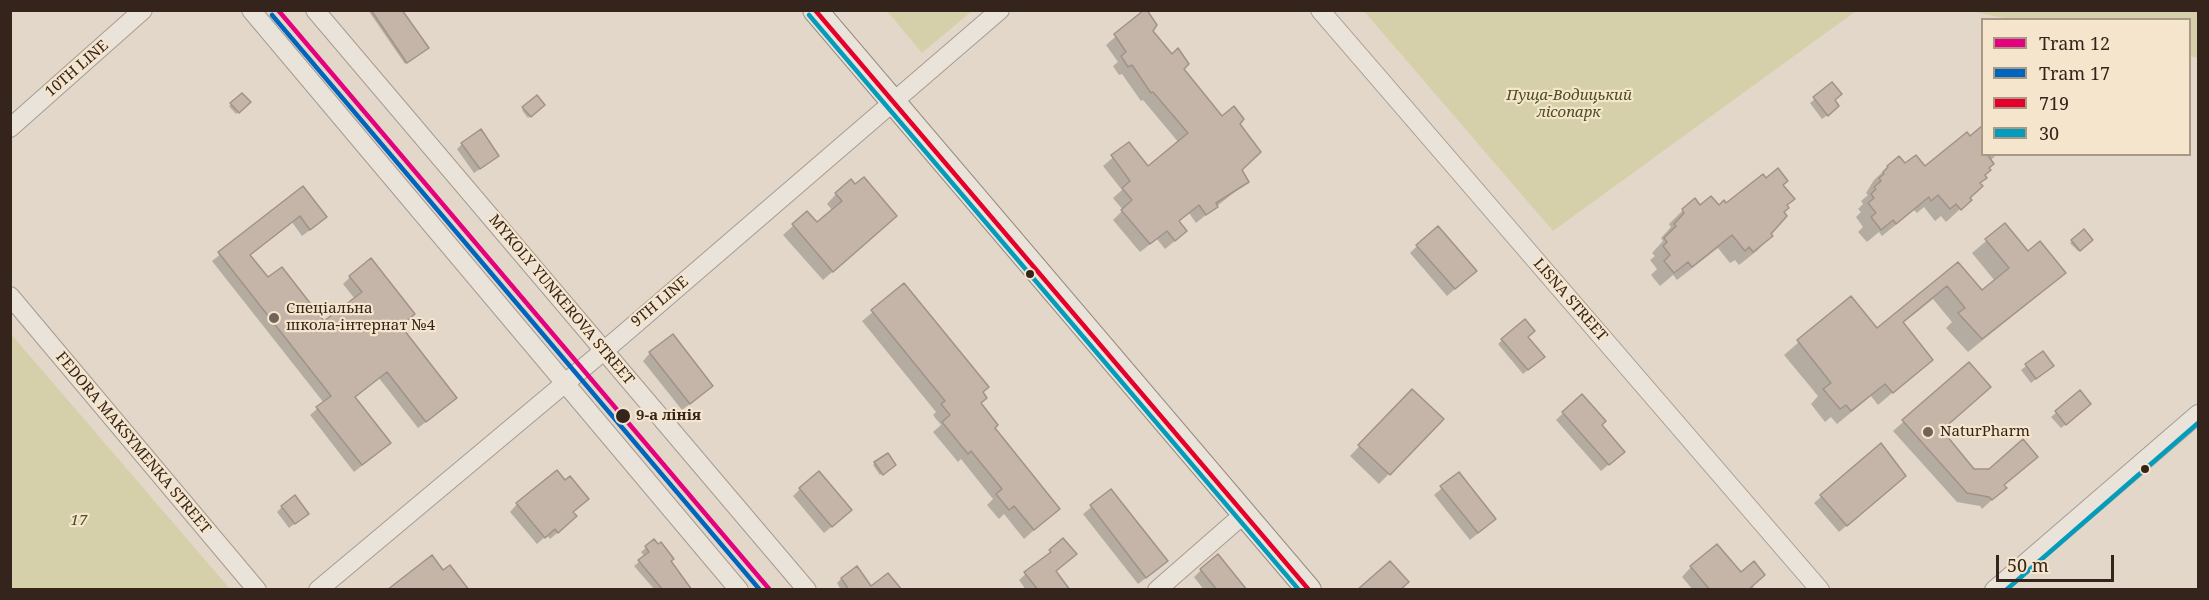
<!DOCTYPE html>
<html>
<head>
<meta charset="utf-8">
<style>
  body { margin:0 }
  #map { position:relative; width:2209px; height:600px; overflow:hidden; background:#e2d7c8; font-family:"Noto Serif",serif }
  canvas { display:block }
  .frame { position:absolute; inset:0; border:12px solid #34241b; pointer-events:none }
  .legend { position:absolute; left:1981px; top:18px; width:210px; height:138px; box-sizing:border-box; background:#f5e5cc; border:2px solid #a89885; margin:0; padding:8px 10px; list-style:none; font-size:18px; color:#34241b }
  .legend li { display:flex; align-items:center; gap:12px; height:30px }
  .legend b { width:30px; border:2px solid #a89885 }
  .scale { position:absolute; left:1996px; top:555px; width:118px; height:27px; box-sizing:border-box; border:3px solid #34241b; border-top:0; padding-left:8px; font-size:18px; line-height:21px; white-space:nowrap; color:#34241b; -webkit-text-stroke:4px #f5e5cc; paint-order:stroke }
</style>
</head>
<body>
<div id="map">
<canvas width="2209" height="600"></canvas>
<div class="frame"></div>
<ul class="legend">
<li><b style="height:8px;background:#e5007d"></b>Tram 12</li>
<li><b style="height:8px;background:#0065bd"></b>Tram 17</li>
<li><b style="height:8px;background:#e4002b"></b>719</li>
<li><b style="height:8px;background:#059cbc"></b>30</li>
</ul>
<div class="scale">50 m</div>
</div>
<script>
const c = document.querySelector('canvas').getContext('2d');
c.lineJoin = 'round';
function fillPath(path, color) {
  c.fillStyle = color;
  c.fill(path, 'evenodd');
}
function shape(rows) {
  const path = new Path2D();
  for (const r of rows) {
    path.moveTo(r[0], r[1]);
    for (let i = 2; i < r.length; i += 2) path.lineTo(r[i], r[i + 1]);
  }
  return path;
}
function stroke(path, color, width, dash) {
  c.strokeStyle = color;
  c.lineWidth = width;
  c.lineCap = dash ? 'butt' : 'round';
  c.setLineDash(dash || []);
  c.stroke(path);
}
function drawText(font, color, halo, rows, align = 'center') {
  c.font = font + ' "Noto Serif",serif';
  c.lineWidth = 4.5;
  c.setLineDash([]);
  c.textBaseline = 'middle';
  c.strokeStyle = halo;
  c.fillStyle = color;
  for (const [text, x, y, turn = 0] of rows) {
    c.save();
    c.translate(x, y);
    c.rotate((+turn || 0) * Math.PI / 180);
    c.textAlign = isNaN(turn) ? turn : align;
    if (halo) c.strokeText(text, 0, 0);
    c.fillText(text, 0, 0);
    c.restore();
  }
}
const green = shape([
  [887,11,972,11,922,53],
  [1364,11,1856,11,1553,231],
  [1970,11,2198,11,2198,58,2190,56,2190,20,2014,20],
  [10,334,11,334,230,589,11,589]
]);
const shadow = shape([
  [368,10,400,10,425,50,405,64],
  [1145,11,1151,31,1222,118,1238,124,1240,170,1247,182,1196,223,1189,213,1178,222,1176,240,1165,249,1157,239,1140,252,1113,220,1123,210,1113,198,1122,190,1103,166,1129,144,1148,169,1179,143,1143,100,1141,101,1122,74,1119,75,1113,66,1118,62,1106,45],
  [1832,84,1833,111,1822,119,1810,103],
  [242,95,249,102,236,114,229,106],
  [537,97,543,105,528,118,522,110],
  [462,144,493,160,474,173,457,149],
  [1982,154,1996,155,1990,161,1979,183,1968,198,1970,200,1946,222,1941,216,1935,221,1924,207,1917,213,1914,210,1882,236,1879,232,1867,242,1858,232,1863,227,1856,217,1861,212,1858,209,1863,204,1861,201,1868,195,1866,193,1874,180,1888,167,1905,166,1925,168],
  [1766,180,1782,186,1793,199,1786,206,1769,234,1771,236,1758,250,1739,265,1735,260,1730,263,1718,248,1677,280,1673,275,1660,286,1651,275,1657,269,1650,260,1655,256,1652,253,1663,241,1661,238,1671,227,1669,224,1683,210,1726,205],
  [302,188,318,224,302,236,292,222,249,256,267,279,324,323,355,299,343,284,350,277,399,327,448,405,418,428,379,378,354,398,382,450,354,472,310,415,324,403,212,261],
  [836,194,886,225,823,280,783,235,807,213,817,224,833,211,827,204],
  [2005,225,2028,253,2064,273,2050,286,1968,352,1946,328,1952,322,1933,299,1902,324,1931,360,1878,405,1871,396,1837,424,1831,417,1825,422,1811,404,1818,396,1784,355,1850,298,1876,330,1958,264,1982,292,1995,281,1972,253],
  [2084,232,2091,240,2078,251,2070,243],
  [1417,246,1467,278,1447,296,1410,253],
  [904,286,981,393,979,404,993,428,1058,509,1024,539,1004,514,999,519,987,505,993,499,961,459,958,462,933,432,941,425,933,415,936,412,862,321],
  [1526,337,1538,361,1523,374,1498,344,1502,340],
  [650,353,704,393,682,410,643,361],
  [2042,353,2047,370,2031,383,2021,370],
  [1969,364,1940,431,1973,470,2005,488,1982,509,1980,506,1957,502,1893,431],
  [1412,391,1442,419,1379,484,1350,456],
  [2080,393,2085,409,2061,428,2051,417],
  [1563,413,1600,426,1615,459,1601,471,1556,420],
  [1880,445,1897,483,1839,532,1814,503],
  [875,463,893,467,880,475,873,465],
  [1442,488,1487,526,1470,540,1434,495],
  [800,489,843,517,824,533,793,496],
  [1111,491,1159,568,1138,584,1083,514],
  [517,504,572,512,568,524,550,539,547,535,537,544,510,512],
  [282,507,302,518,289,528,277,512],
  [1063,540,1055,572,1068,590,1026,590,1019,580],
  [654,541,670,561,687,590,655,590,634,566,645,557,641,552],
  [1691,567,1740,574,1756,590,1693,590,1682,577],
  [1201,570,1245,590,1204,590,1194,577],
  [841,579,863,590,841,590,837,583]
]);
const building = shape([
  [371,10,402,10,429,48,407,63,371,10],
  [1144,10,1147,10,1157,25,1153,31,1172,54,1178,48,1189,64,1184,69,1222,116,1234,106,1244,119,1240,124,1261,152,1242,170,1249,182,1216,203,1218,207,1206,215,1199,205,1179,221,1187,231,1175,241,1167,231,1150,244,1121,210,1132,200,1122,188,1130,181,1111,155,1129,142,1148,166,1188,133,1153,92,1151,93,1132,65,1128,67,1121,56,1126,52,1114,34,1144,10],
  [1832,82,1842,94,1835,100,1839,106,1828,116,1813,97,1832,82],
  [242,93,251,102,239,113,230,103,242,93],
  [537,95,545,105,531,117,522,107,537,95],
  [1983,125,1983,154,1987,154,1994,164,1989,168,1991,170,1985,175,1987,178,1980,183,1983,186,1970,198,1972,200,1961,210,1956,204,1950,209,1938,195,1931,201,1929,197,1896,224,1893,220,1881,230,1871,217,1876,213,1868,203,1874,198,1871,194,1876,189,1874,187,1881,181,1879,178,1884,174,1883,172,1888,167,1887,166,1899,156,1905,163,1916,155,1925,166,1967,132,1970,136,1983,125],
  [481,129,499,156,480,169,461,143,481,129],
  [1778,168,1788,181,1783,185,1795,199,1787,205,1789,208,1784,212,1787,216,1771,234,1773,236,1753,252,1749,247,1745,251,1732,235,1692,267,1688,262,1674,273,1664,261,1670,255,1663,246,1667,242,1664,238,1676,226,1674,224,1684,213,1682,209,1695,198,1700,205,1711,196,1719,205,1724,200,1726,203,1763,174,1766,178,1778,168],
  [864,177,897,216,833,272,792,224,807,211,817,222,842,201,835,193,851,179,855,184,864,177],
  [303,186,327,217,310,230,300,216,250,255,268,277,282,267,324,321,362,292,349,276,371,258,415,314,401,326,457,398,426,422,387,372,355,397,391,443,362,465,316,407,331,396,218,252,303,186],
  [2005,223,2028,251,2040,241,2066,273,1982,339,1958,313,1965,308,1947,286,1903,322,1933,360,1893,393,1885,384,1851,411,1846,405,1840,409,1823,389,1831,383,1797,340,1851,296,1877,328,1958,262,1982,290,2009,268,1985,239,2005,223],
  [1438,226,1477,271,1455,289,1416,245,1438,226],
  [2084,229,2093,240,2080,251,2071,240,2084,229],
  [904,283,989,387,983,392,987,398,981,403,998,425,995,428,1060,509,1034,530,1014,506,1009,510,996,494,1002,489,971,451,968,454,942,422,950,415,941,404,945,401,871,310,904,283],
  [1525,319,1535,331,1528,337,1545,357,1528,370,1501,339,1525,319],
  [673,334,713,386,690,404,649,352,673,334],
  [2043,351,2054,366,2036,379,2025,364,2043,351],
  [1969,362,1991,387,1942,430,1974,469,1989,469,2023,439,2038,457,2004,485,2007,488,1992,500,1989,497,1967,493,1902,420,1969,362],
  [1412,389,1444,419,1390,475,1358,445,1412,389],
  [2080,390,2091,404,2066,425,2055,411,2080,390],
  [1582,394,1606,421,1602,425,1625,452,1609,465,1562,412,1582,394],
  [1881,443,1906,476,1847,526,1820,495,1881,443],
  [888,453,896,465,883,475,874,462,888,453],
  [557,470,565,480,570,476,589,499,573,512,577,516,558,533,555,529,545,538,516,503,557,470],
  [819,471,852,510,832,527,799,488,819,471],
  [1459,472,1496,519,1478,533,1440,486,1459,472],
  [1111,489,1168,561,1146,578,1090,505,1111,489],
  [295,495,309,514,295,524,281,506,295,495],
  [1063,538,1077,554,1056,571,1070,590,1038,590,1024,572,1051,552,1049,550,1063,538],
  [654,539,658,544,661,542,674,559,671,561,692,590,663,590,638,560,649,552,645,546,654,539],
  [1717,544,1741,572,1754,561,1765,575,1748,590,1710,590,1690,566,1717,544],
  [1218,554,1247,590,1217,590,1200,569,1218,554],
  [432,555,443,570,450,565,469,590,387,590,432,555],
  [1390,561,1409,582,1400,590,1357,590,1390,561],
  [857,566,871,586,888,573,902,590,849,590,841,578,857,566]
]);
const street = shape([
  [251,10,739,590],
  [315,10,807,590],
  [1320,10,1820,590],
  [10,128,143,10],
  [10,296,257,590],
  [318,590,619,338,1000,10],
  [1157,590,1244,514],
  [1994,590,2198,414]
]);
const secondary = shape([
  [815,10,1309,590]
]);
const bus1 = shape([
  [815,10,1309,590]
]);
const bus2 = shape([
  [809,15,1299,590],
  [2006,590,2198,423]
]);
const tram1 = shape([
  [278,10,770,590]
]);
const tram2 = shape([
  [272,15,760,590]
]);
const markers = [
  [1030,274,5,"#34241b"],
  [274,318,6,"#716358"],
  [623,416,8,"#34241b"],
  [1928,432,6,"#716358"],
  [2145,469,5,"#34241b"]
];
const streetNames = [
  ["10TH LINE",77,69,-41],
  ["MYKOLY YUNKEROVA STREET",561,300,50],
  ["LISNA STREET",1570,300,49],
  ["9TH LINE",660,302,-40],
  ["FEDORA MAKSYMENKA STREET",133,443,50]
];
const parkNames = [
  ["Пуща-Водицький",1569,96],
  ["лісопарк",1569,113],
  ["17",79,521]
];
const poiNames = [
  ["Спеціальна",286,309],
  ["школа-інтернат №4",286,326],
  ["NaturPharm",1940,432]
];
const stopNames = [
  ["9-а лінія",636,416]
];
fillPath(green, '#d5d0aa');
fillPath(shadow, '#0003');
fillPath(building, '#c5b5a9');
stroke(building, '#a19288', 1.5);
stroke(street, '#a69c92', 20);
stroke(secondary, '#968c82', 26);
stroke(street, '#eae3d9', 18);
stroke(secondary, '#eae3d9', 24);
stroke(bus1, '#e4002b', 4.5);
stroke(bus2, '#059cbc', 4.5);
stroke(tram1, '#e5007d', 4.5);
stroke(tram2, '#0065bd', 4.5);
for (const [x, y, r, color] of markers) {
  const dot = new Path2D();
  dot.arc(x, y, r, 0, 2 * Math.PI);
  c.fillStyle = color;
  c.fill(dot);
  stroke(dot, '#f5e5cc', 2);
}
drawText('15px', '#34241b', '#f5e5cc', streetNames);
drawText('italic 15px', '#495022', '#f5e5cc', parkNames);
drawText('15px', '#34241b', '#f5e5cc', poiNames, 'left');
drawText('bold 15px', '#34241b', '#f5e5cc', stopNames, 'left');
</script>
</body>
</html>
